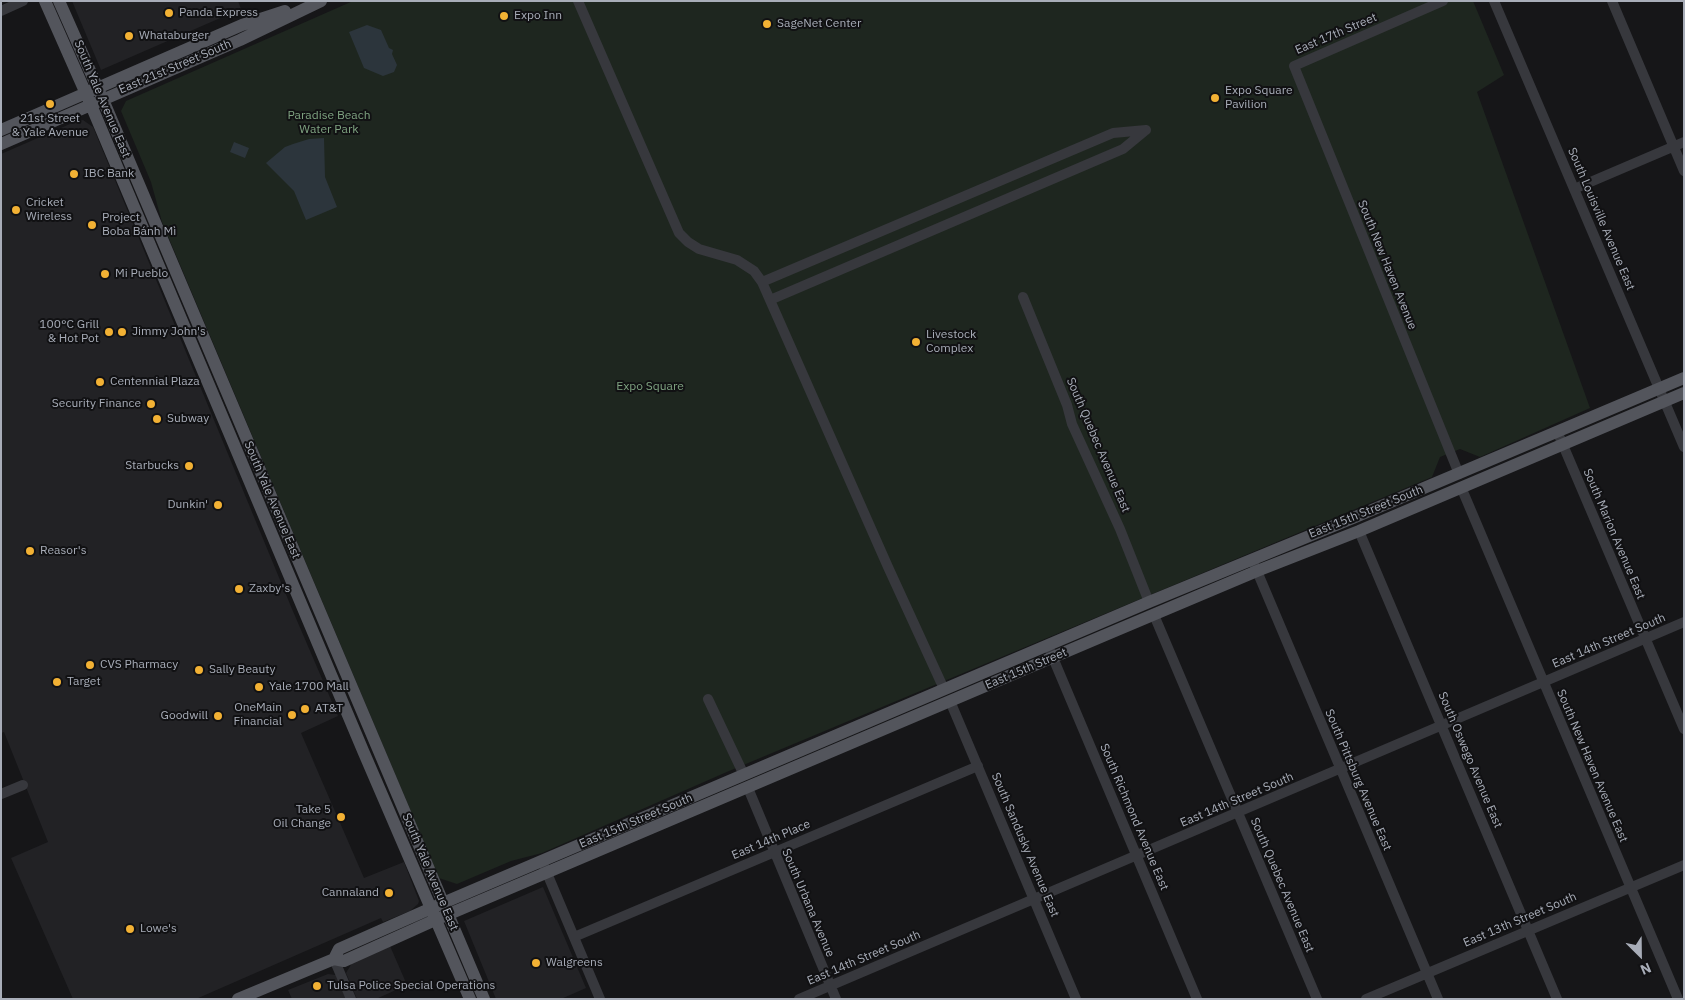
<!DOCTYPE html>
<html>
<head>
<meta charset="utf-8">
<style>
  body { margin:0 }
  #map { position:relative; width:1685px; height:1000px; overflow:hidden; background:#161618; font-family:"IBM Plex Sans",sans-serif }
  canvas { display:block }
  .frame { position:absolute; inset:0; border:2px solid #a8adb8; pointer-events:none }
  .north { position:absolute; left:1615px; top:930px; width:50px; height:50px; -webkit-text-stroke:4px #111113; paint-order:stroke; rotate:157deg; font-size:14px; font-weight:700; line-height:20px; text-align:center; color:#a8adb8 }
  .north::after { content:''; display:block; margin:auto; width:18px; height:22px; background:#a8adb8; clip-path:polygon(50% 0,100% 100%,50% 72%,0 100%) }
</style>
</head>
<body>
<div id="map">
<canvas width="1685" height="1000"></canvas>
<div class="frame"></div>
<div class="north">N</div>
</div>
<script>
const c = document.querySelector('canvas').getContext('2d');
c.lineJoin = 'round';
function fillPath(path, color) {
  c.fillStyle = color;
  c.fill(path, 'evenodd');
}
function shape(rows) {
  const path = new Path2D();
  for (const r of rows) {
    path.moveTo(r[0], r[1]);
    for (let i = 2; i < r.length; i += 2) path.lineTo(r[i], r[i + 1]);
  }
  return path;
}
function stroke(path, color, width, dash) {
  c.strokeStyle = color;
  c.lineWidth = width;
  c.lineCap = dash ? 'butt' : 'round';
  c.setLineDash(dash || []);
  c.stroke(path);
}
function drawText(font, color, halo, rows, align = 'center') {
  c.font = font + ' "IBM Plex Sans",sans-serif';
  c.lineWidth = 4;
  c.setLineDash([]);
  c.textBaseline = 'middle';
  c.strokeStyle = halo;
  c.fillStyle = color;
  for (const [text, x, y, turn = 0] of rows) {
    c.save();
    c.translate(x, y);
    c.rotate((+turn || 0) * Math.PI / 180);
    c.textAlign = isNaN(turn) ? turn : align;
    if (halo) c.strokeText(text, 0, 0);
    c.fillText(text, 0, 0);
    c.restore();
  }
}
const built = shape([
  [72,1,238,1,241,9,101,70],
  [83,120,93,127,292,609,338,716,301,733,364,878,404,862,419,901,418,904,410,911,383,922,381,918,196,999,73,999,11,858,48,842,4,732,1,733,1,154,77,121],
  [543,887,586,988,561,999,496,999,464,921],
  [390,946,407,985,376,999,357,999,346,973,352,963],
  [328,974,336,975,346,999,292,999,288,990]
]);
const green = shape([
  [353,1,1473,1,1504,75,1477,92,1590,408,1480,457,1460,449,1440,457,1432,477,729,771,542,853,511,861,457,884,439,878,162,222,151,182,121,111,126,101]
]);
const water = shape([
  [367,25,381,30,389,48,393,50,392,54,397,65,394,72,383,76,364,68,349,32],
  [324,138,325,177,337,207,306,220,294,191,266,163,285,147,293,144,309,139],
  [234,142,249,148,245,158,230,152]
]);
const minor = shape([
  [578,1,679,233,688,242,699,249,737,260,754,271,762,282,888,567,944,689],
  [1443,1,1294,66,1459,474],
  [1494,1,1684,447],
  [1612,1,1684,171],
  [1,11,23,1],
  [1574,189,1684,142],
  [762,282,1113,133,1146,130],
  [1023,297,1067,405,1072,424,1120,529,1149,602],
  [770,300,1123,149,1146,130],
  [1560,438,1684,729],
  [1461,487,1678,999],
  [1359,531,1557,999],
  [1254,564,1438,999],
  [1154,615,1317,999],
  [1048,646,1197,999],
  [708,699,744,775],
  [950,701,1076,999],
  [748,788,836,999],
  [1,794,23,785],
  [544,866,600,999],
  [574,937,978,766],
  [334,959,351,999],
  [799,999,1684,622],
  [1366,999,1684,865]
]);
const major = shape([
  [45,1,91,105,364,753,470,999],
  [59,1,107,109,484,999],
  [1,130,242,25,285,11],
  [1,144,240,40,321,1],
  [334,959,339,949,443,903,1149,602,1353,518,1684,378],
  [238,999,334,959,344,961,435,920,1103,636,1257,571,1359,531,1684,393]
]);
const markers = [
  [169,13,5,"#f2b134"],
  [504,16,5,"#f2b134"],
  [767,24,5,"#f2b134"],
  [129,36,5,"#f2b134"],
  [1215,98,5,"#f2b134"],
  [50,104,5,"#f2b134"],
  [74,174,5,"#f2b134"],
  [16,210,5,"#f2b134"],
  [92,225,5,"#f2b134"],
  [105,274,5,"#f2b134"],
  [109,332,5,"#f2b134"],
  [122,332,5,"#f2b134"],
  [916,342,5,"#f2b134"],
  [100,382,5,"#f2b134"],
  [151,404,5,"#f2b134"],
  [157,419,5,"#f2b134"],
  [189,466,5,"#f2b134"],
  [218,505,5,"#f2b134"],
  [30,551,5,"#f2b134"],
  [239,589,5,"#f2b134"],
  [90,665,5,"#f2b134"],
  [199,670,5,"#f2b134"],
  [57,682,5,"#f2b134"],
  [259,687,5,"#f2b134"],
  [305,709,5,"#f2b134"],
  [292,715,5,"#f2b134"],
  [218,716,5,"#f2b134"],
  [341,817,5,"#f2b134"],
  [389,893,5,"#f2b134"],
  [130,929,5,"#f2b134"],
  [536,963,5,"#f2b134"],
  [317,986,5,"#f2b134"]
];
const poiNames = [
  ["Panda Express",179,13],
  ["Expo Inn",514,16],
  ["SageNet Center",777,24],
  ["Whataburger",139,36],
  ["Expo Square",1225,91],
  ["Pavilion",1225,105],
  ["21st Street",50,119,"center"],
  ["& Yale Avenue",50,133,"center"],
  ["IBC Bank",84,174],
  ["Cricket",26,203],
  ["Wireless",26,217],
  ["Project",102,218],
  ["Boba Bánh Mì",102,232],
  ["Mi Pueblo",115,274],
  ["100°C Grill",99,325,"right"],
  ["& Hot Pot",99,339,"right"],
  ["Jimmy John's",132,332],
  ["Livestock",926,335],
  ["Complex",926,349],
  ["Centennial Plaza",110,382],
  ["Security Finance",141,404,"right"],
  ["Subway",167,419],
  ["Starbucks",179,466,"right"],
  ["Dunkin'",208,505,"right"],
  ["Reasor's",40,551],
  ["Zaxby's",249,589],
  ["CVS Pharmacy",100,665],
  ["Sally Beauty",209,670],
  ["Target",67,682],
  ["Yale 1700 Mall",269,687],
  ["OneMain",282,708,"right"],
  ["Financial",282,722,"right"],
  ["AT&T",315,709],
  ["Goodwill",208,716,"right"],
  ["Take 5",331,810,"right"],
  ["Oil Change",331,824,"right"],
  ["Cannaland",379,893,"right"],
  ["Lowe's",140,929],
  ["Walgreens",546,963],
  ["Tulsa Police Special Operations",327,986]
];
const streetNames = [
  ["East 17th Street",1336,34,-23],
  ["East 21st Street South",175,67,-23],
  ["South Yale Avenue East",102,99,67],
  ["South Louisville Avenue East",1601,219,67],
  ["South New Haven Avenue",1387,265,68],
  ["South Quebec Avenue East",1098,445,67],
  ["South Yale Avenue East",272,500,67],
  ["East 15th Street South",1366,512,-22],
  ["South Marion Avenue East",1614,534,67],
  ["East 14th Street South",1609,641,-23],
  ["East 15th Street",1026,669,-23],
  ["South Oswego Avenue East",1470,760,67],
  ["South New Haven Avenue East",1592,766,67],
  ["South Pittsburg Avenue East",1358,780,67],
  ["East 14th Street South",1237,800,-23],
  ["South Richmond Avenue East",1134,817,67],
  ["East 15th Street South",636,821,-23],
  ["East 14th Place",771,840,-23],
  ["South Sandusky Avenue East",1025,845,67],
  ["South Yale Avenue East",430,872,67],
  ["South Quebec Avenue East",1282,885,67],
  ["South Urbana Avenue",808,903,67],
  ["East 13th Street South",1520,920,-23],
  ["East 14th Street South",864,958,-23]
];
const parkNames = [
  ["Paradise Beach",329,116],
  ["Water Park",329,130],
  ["Expo Square",650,387]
];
fillPath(built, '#222225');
fillPath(green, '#1e261f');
fillPath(water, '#2c353c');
stroke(minor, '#37383d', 10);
stroke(major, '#53555c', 12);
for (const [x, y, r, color] of markers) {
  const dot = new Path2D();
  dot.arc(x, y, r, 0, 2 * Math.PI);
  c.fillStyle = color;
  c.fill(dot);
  stroke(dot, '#111113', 2);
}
drawText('12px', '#a8adb8', '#111113', poiNames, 'left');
drawText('12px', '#a8adb8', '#111113', streetNames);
drawText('12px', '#7fa381', '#111113', parkNames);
</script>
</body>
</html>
